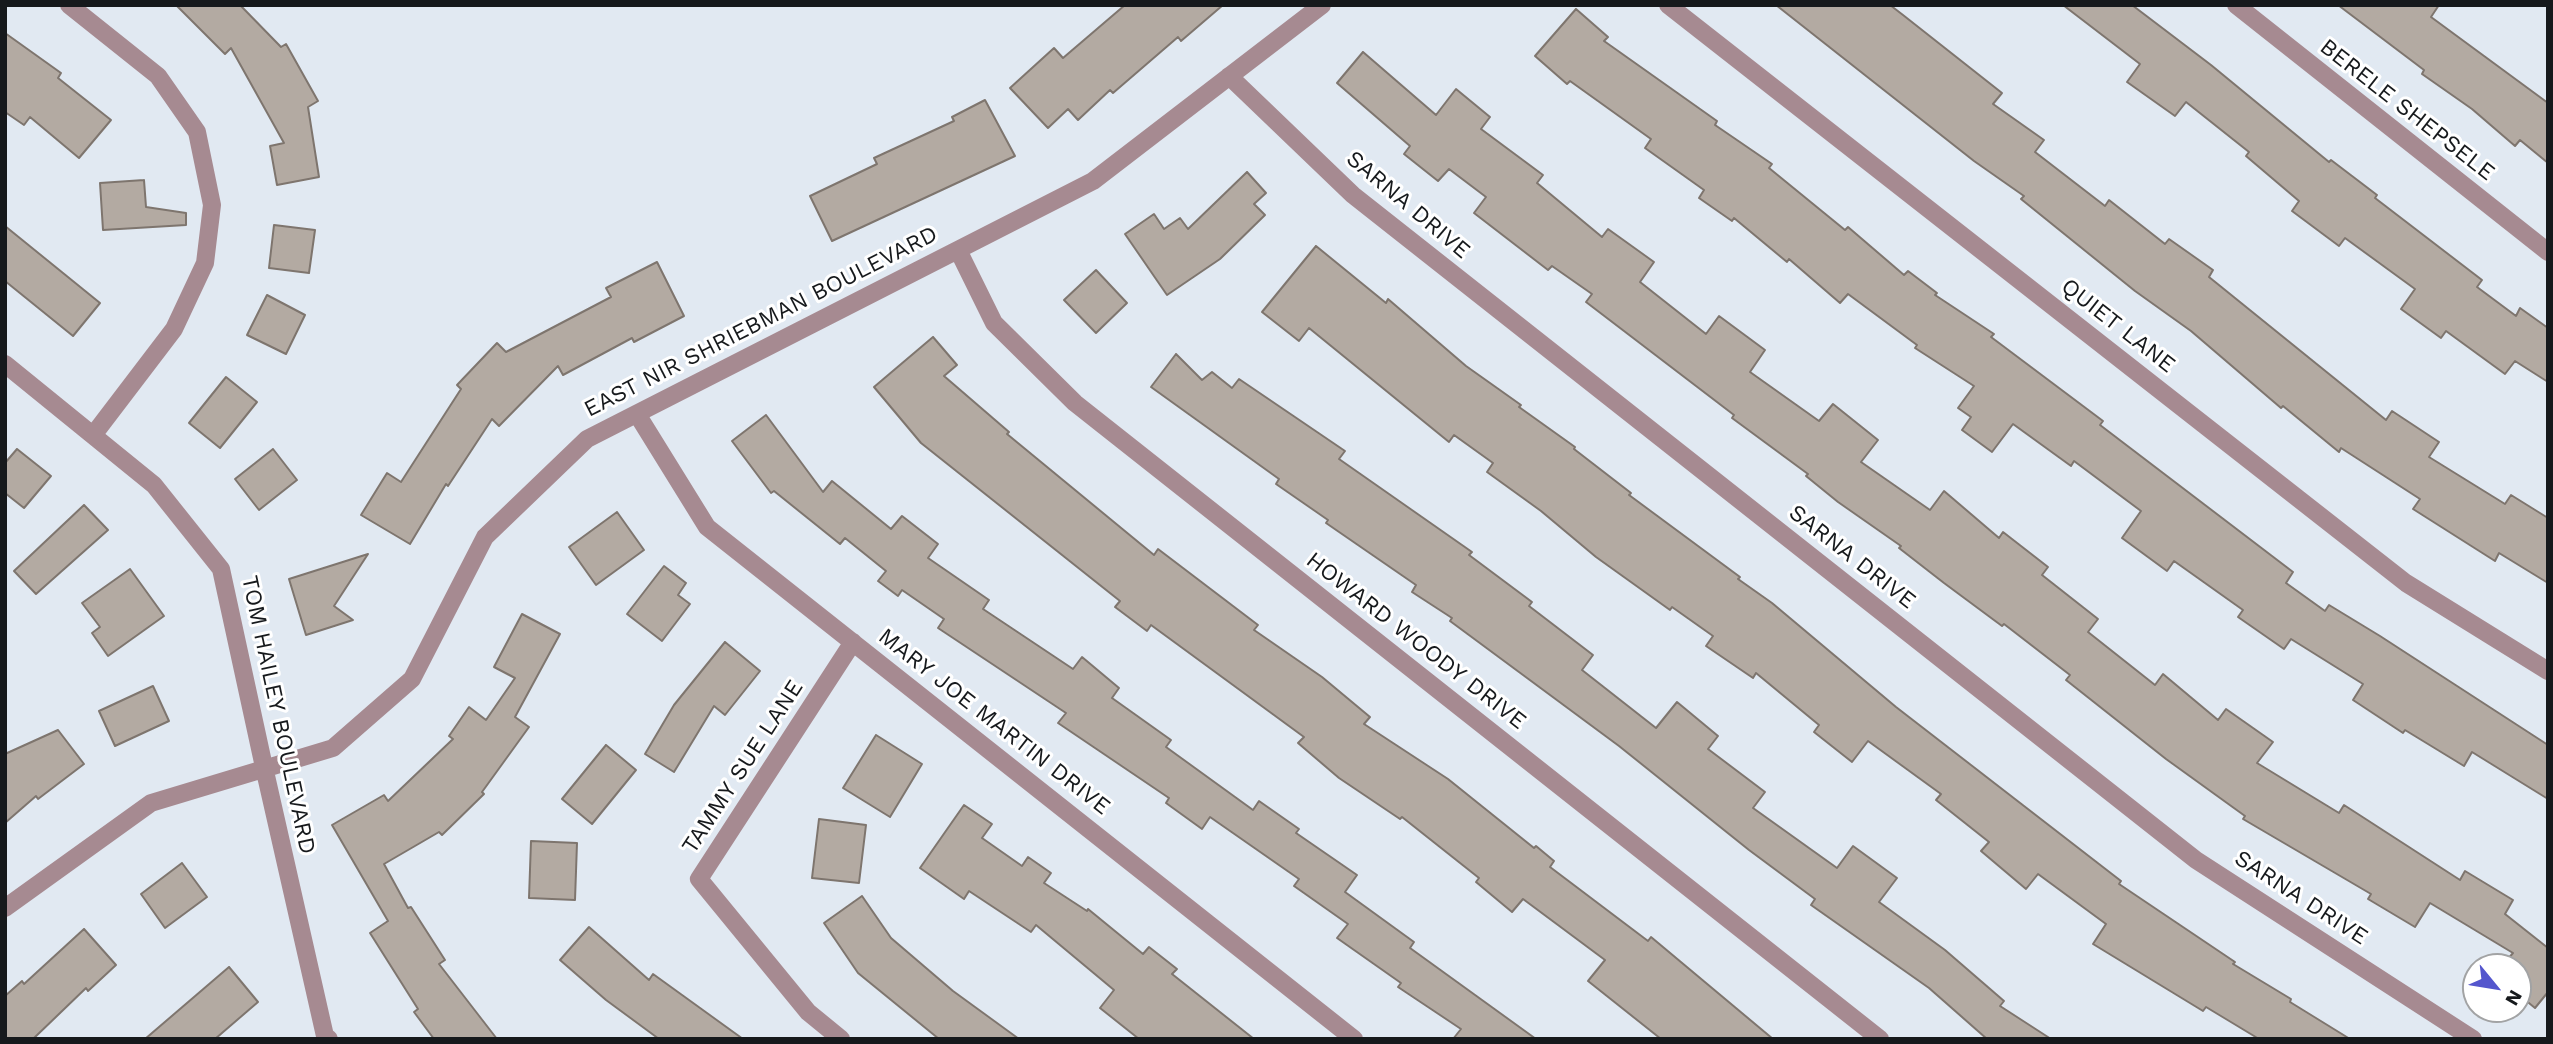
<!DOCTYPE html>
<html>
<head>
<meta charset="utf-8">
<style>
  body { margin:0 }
  #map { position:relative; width:2553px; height:1044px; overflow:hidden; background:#e1e9f2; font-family:"Work Sans",sans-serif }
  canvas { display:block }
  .frame { position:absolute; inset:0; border:7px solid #16191c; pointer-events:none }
  .north { position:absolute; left:2462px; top:953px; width:70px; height:70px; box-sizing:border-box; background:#fff; border:2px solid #a2a3a4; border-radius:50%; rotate:120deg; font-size:19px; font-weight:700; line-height:28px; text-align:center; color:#16191c }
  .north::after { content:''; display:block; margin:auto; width:24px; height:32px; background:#5456cd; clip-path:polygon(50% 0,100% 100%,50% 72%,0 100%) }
</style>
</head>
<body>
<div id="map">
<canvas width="2553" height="1044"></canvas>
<div class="frame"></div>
<div class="north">N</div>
</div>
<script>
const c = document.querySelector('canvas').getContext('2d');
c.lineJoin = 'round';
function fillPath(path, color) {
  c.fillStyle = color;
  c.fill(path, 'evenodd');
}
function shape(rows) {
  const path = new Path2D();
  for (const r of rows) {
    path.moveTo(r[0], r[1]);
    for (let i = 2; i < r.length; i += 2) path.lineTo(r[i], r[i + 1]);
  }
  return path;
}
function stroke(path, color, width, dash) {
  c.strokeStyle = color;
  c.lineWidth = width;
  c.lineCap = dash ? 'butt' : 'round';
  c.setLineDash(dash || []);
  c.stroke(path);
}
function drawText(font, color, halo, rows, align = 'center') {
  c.font = font + ' "Work Sans",sans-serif';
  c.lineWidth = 6;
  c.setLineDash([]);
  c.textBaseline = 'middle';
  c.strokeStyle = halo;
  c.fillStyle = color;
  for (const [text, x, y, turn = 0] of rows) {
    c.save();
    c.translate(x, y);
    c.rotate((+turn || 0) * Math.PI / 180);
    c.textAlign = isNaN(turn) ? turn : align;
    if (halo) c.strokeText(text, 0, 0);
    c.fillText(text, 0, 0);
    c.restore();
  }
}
const building = shape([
  [176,5,240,5,281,47,286,44,318,101,308,107,319,177,277,185,270,146,284,143,231,48,225,54,176,5],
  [1125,5,1223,5,1181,41,1178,37,1113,93,1110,90,1078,120,1068,109,1048,128,1010,88,1054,48,1063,58,1125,5],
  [1776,5,1890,5,1903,15,2002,93,1993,104,2044,140,2035,152,2105,206,2109,200,2165,244,2169,239,2213,270,2209,277,2386,420,2392,411,2439,442,2429,457,2505,504,2511,495,2548,518,2548,583,2499,553,2495,561,2413,509,2420,499,2341,448,2339,452,2283,406,2281,408,2191,331,2135,291,2021,199,2024,196,1974,161,1776,5],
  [2063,5,2132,5,2211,65,2329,162,2331,160,2377,195,2375,198,2482,280,2477,287,2516,316,2520,308,2548,328,2548,382,2515,361,2505,374,2446,331,2441,338,2401,309,2415,289,2345,238,2339,246,2292,211,2299,201,2246,156,2249,152,2186,102,2175,116,2127,82,2140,64,2063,5],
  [2338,5,2439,5,2431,17,2548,103,2548,163,2520,140,2515,146,2472,109,2422,74,2424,70,2338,5],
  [1576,9,1608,37,1604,41,1717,121,1715,125,1772,164,1769,168,1845,230,1848,227,1904,275,1908,271,1937,293,1935,295,1994,334,1991,337,2103,421,2100,425,2293,572,2286,583,2325,611,2329,605,2380,636,2548,745,2548,799,2472,752,2464,766,2405,730,2403,733,2353,700,2363,684,2291,639,2284,649,2238,617,2243,610,2174,561,2167,571,2122,538,2141,511,2074,461,2071,466,2013,424,1992,452,1962,430,1971,417,1958,408,1974,386,1915,348,1917,345,1848,294,1840,303,1789,259,1787,262,1734,218,1732,221,1699,198,1704,190,1645,148,1651,139,1570,81,1567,84,1535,56,1576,9],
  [5,33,61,73,58,78,111,120,79,158,30,117,24,125,5,112,5,33],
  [1363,52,1436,115,1456,89,1490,117,1481,129,1543,175,1537,183,1602,237,1608,229,1654,262,1640,282,1706,334,1719,316,1765,350,1750,372,1819,421,1833,404,1878,440,1861,462,1930,510,1944,491,1999,538,2003,532,2048,567,2042,575,2098,619,2088,632,2155,685,2163,674,2218,720,2226,709,2273,742,2257,763,2339,813,2344,805,2460,880,2465,871,2513,900,2505,914,2548,948,2548,992,2535,1008,2518,994,2518,967,2501,967,2513,953,2430,903,2415,927,2368,899,2371,894,2243,819,2245,816,2166,759,2066,680,2070,675,2004,624,2002,626,1944,583,1899,548,1901,546,1838,502,1806,476,1808,474,1732,418,1734,415,1586,302,1592,294,1552,266,1548,270,1474,213,1486,197,1449,169,1438,181,1404,154,1410,146,1337,83,1363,52],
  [985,100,1015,156,832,241,810,196,877,164,874,158,954,121,952,117,985,100],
  [1247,172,1266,193,1254,204,1265,215,1220,259,1167,295,1125,234,1154,214,1164,229,1180,218,1188,229,1247,172],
  [144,180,146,207,186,213,186,225,103,230,100,183,144,180],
  [274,225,315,230,309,273,269,268,274,225],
  [5,226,100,303,73,336,5,281,5,226],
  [1316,246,1386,303,1388,299,1466,366,1521,405,1519,407,1575,447,1574,449,1631,493,1629,495,1740,577,1738,579,1772,603,1896,707,2121,881,2119,884,2235,962,2233,964,2291,999,2290,1002,2350,1039,2259,1039,2206,1007,2203,1011,2093,944,2106,924,2038,874,2026,889,1981,851,1989,842,1936,800,1941,794,1868,741,1852,762,1814,732,1819,725,1756,673,1753,678,1706,646,1713,636,1672,607,1670,610,1596,557,1541,511,1487,472,1493,463,1454,435,1449,442,1309,328,1299,341,1262,312,1316,246],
  [657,262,684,316,634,342,632,338,563,375,558,366,499,426,492,419,448,486,446,484,410,544,361,515,387,473,401,482,461,389,457,385,497,343,506,352,611,297,606,288,657,262],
  [1096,270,1127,303,1096,333,1064,300,1096,270],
  [267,295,305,315,286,354,247,335,267,295],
  [933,337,957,365,944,376,1009,432,1007,434,1154,555,1158,549,1258,625,1254,630,1322,677,1370,717,1364,724,1448,779,1534,848,1536,846,1554,861,1550,867,1648,941,1651,937,1773,1039,1661,1039,1588,981,1605,960,1523,899,1512,912,1476,882,1479,878,1402,817,1400,819,1339,778,1298,743,1304,737,1151,625,1147,631,1115,607,1120,601,921,443,874,387,933,337],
  [1176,354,1202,380,1212,372,1232,388,1239,379,1345,451,1339,459,1472,552,1469,555,1532,602,1529,606,1593,655,1582,670,1656,728,1677,702,1718,736,1708,749,1765,792,1753,808,1837,868,1853,846,1897,878,1879,902,1945,950,2004,1001,2000,1006,2051,1039,1987,1039,1929,988,1811,905,1815,899,1749,850,1619,746,1450,621,1452,618,1412,592,1416,585,1326,523,1328,520,1276,484,1279,479,1151,387,1176,354],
  [226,377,257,402,220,448,189,423,226,377],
  [766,415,823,492,832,481,891,529,902,516,938,544,928,558,989,600,983,609,1073,669,1082,657,1119,688,1112,698,1171,740,1166,747,1253,810,1259,801,1299,829,1296,833,1357,875,1345,892,1414,942,1410,948,1536,1039,1453,1039,1461,1029,1398,987,1401,983,1337,938,1348,924,1294,886,1299,879,1210,817,1202,829,1166,803,1169,798,1058,723,1066,713,938,628,944,619,902,590,898,596,878,581,886,571,845,538,840,544,774,491,771,493,732,441,766,415],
  [17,449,51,476,24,508,5,493,5,463,17,449],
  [273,449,297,480,259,510,235,479,273,449],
  [84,505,108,530,36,594,14,571,84,505],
  [617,512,644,550,596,585,569,547,617,512],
  [368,554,334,606,353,620,306,635,289,579,368,554],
  [664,566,686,583,678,595,690,604,662,641,627,614,664,566],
  [130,569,164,616,108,656,92,633,100,627,82,603,130,569],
  [522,614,560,634,515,717,529,727,482,792,484,794,442,835,439,832,384,864,408,908,411,907,445,960,439,964,497,1039,434,1039,414,1012,418,1009,370,933,388,921,332,825,384,795,388,801,453,739,449,736,469,707,486,720,515,678,494,667,522,614],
  [725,642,760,671,725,715,714,706,674,772,645,754,674,705,725,642],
  [153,686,169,721,115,746,99,711,153,686],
  [58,730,84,764,38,799,36,796,5,823,5,754,58,730],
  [876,735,922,764,890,817,843,788,876,735],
  [606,745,636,770,592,824,562,799,606,745],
  [964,805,992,824,982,838,1022,866,1028,857,1051,873,1044,883,1087,911,1088,909,1143,954,1149,947,1177,969,1172,974,1254,1039,1139,1039,1100,1008,1114,990,1036,925,1031,932,969,891,964,899,920,868,964,805],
  [819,819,866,825,859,883,812,878,819,819],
  [531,841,577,843,575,900,529,898,531,841],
  [182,863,207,897,165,928,141,894,182,863],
  [862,896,891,938,953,991,1019,1039,939,1039,858,973,824,923,862,896],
  [589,927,649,980,653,974,743,1039,659,1039,606,1000,560,960,589,927],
  [84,929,116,965,88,991,86,988,33,1039,5,1039,5,996,22,981,24,984,84,929],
  [229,967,258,1002,215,1039,145,1039,229,967]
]);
const minor = shape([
  [69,5,158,76,197,132,212,205,205,263,174,329,94,434],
  [1668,5,2406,583,2548,671],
  [2236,5,2548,252],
  [1229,76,1353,195,2196,860,2473,1039],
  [958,250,994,323,1075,403,1880,1039],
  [5,364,154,485,221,569,264,767,325,1036,329,1039],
  [637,414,707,527,1354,1039],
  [5,908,151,803,333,748,412,679,485,537,587,439,1093,181,1322,5],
  [841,1039,808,1012,699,879,853,642]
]);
const streetNames = [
  ["BERELE SHEPSELE",2407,110,38],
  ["SARNA DRIVE",1408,205,40],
  ["EAST NIR SHRIEBMAN BOULEVARD",761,322,-27],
  ["QUIET LANE",2118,326,38],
  ["SARNA DRIVE",1852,557,38],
  ["HOWARD WOODY DRIVE",1416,641,38],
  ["TOM HAILEY BOULEVARD",278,715,78],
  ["MARY JOE MARTIN DRIVE",994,722,38],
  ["TAMMY SUE LANE",743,767,-57],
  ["SARNA DRIVE",2301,898,33]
];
fillPath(building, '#b3aaa2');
stroke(building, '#7e756e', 2);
stroke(minor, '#a68a91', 18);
drawText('23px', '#16191c', '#fff', streetNames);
</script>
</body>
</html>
